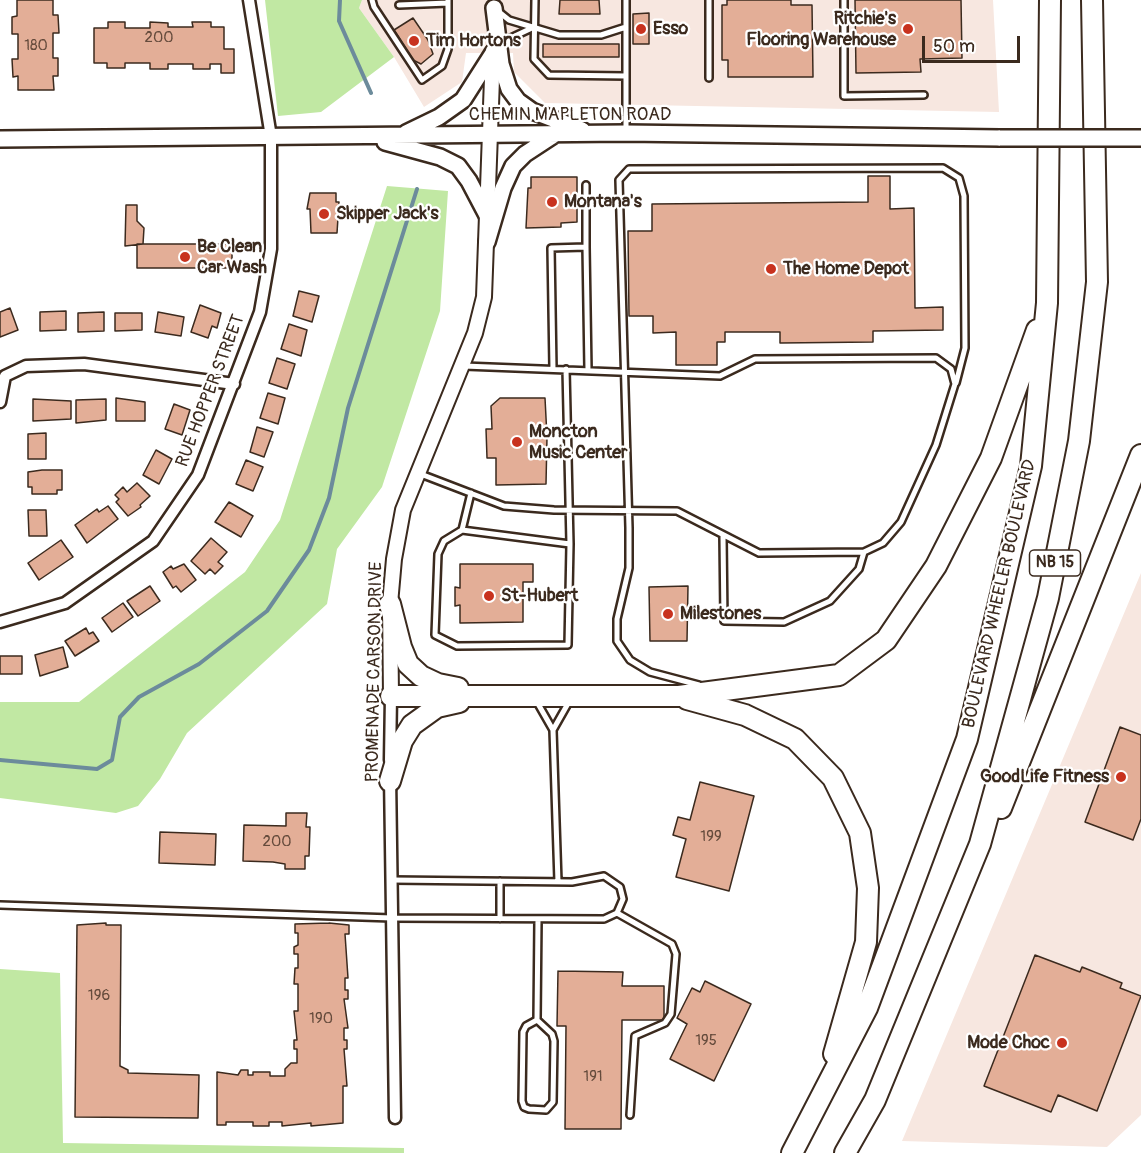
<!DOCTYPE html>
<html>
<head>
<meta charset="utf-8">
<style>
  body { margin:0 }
  #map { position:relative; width:1141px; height:1153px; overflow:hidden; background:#fff; font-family:Pangolin,sans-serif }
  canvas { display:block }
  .scale { position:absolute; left:922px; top:36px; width:98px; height:27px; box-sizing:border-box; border:3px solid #3b2a1e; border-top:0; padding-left:8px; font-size:18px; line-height:21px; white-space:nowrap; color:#3b2a1e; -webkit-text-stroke:4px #fff; paint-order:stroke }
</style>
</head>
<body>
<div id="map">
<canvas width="1141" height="1153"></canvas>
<div class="scale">50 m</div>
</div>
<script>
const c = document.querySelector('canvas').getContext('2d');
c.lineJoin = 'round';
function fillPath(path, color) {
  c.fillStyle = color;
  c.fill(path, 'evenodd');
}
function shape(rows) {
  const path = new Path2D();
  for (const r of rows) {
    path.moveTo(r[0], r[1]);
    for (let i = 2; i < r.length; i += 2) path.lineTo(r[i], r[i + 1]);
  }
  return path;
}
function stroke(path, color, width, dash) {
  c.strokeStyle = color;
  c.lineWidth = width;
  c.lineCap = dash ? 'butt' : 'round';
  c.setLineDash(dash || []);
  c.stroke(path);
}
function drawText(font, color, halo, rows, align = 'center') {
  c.font = font + ' Pangolin,sans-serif';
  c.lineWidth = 4.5;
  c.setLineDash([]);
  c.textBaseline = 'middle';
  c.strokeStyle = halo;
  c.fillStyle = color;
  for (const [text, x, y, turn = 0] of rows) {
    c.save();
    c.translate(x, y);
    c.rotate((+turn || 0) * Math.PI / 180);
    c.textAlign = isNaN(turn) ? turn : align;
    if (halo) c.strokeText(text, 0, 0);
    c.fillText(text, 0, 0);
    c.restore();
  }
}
const built = shape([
  [362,0,993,0,999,112,545,103,514,72,513,53,466,53,462,82,424,107,394,57,359,8],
  [1141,573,1141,1115,1107,1147,902,1141]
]);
const green = shape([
  [265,0,362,0,359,8,394,57,321,112,278,116],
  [387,186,448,191,440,311,382,487,337,549,327,604,187,733,160,779,138,806,116,813,0,798,0,702,79,702,245,572,280,520],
  [0,969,60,973,63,1143,404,1148,404,1153,0,1153]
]);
const stream = shape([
  [340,0,339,21,371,93],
  [0,760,97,769,112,760,120,717,139,697,199,664,267,611,309,550,329,498,348,408,417,189]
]);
const building = shape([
  [17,0,53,0,53,15,58,15,59,33,53,33,53,58,58,58,58,76,53,76,54,90,18,90,18,76,13,77,12,59,18,59,18,34,12,34,12,17,17,16,17,0],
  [560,0,599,0,600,14,559,14,560,0],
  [727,0,791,0,791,5,812,5,813,77,728,77,728,60,722,60,722,5,727,5,727,0],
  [855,0,961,0,962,58,920,59,921,72,856,73,855,0],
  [649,13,649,44,633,44,633,14,649,13],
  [413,18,428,40,433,54,421,64,413,60,394,30,413,18],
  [108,22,125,22,125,28,150,28,150,22,168,23,168,27,193,27,192,22,211,22,211,27,224,27,224,49,234,49,234,73,221,73,221,64,210,64,210,69,193,69,193,64,168,64,168,69,150,69,150,63,125,63,125,68,107,68,107,63,94,63,94,28,108,28,108,22],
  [543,44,619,44,619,57,543,57,543,44],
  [868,176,890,176,890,209,914,208,915,308,943,307,943,330,873,331,873,342,780,343,780,332,725,332,725,342,717,342,717,365,676,365,676,332,653,333,653,316,629,316,628,231,652,231,652,204,868,202,868,176],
  [531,177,577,177,577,222,561,223,561,227,526,228,528,188,531,188,531,177],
  [310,193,336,193,336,202,339,202,337,233,311,233,310,209,307,209,310,193],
  [126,205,137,205,137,221,144,228,143,244,125,246,126,205],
  [137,244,232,244,232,268,137,268,137,244],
  [299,291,319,296,312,322,293,316,299,291],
  [200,305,221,313,217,328,212,326,208,338,191,332,200,305],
  [10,308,18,330,0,337,0,312,10,308],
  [66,311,66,330,40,331,40,312,66,311],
  [104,312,104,331,78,332,78,313,104,312],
  [158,312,184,317,181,336,155,332,158,312],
  [115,313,142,313,142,330,115,331,115,313],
  [289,324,307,330,301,356,281,349,289,324],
  [277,358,295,364,287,389,269,383,277,358],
  [268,393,285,398,278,424,260,418,268,393],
  [116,398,145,402,145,421,116,421,116,398],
  [500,398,545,398,547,437,546,484,496,485,496,458,487,458,486,429,492,429,491,406,500,398],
  [33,399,71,401,71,419,33,421,33,399],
  [106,399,106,420,76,423,76,400,106,399],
  [174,404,190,410,182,435,165,429,174,404],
  [257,427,273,432,264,457,250,452,257,427],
  [46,433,46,459,28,459,28,434,46,433],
  [156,450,172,459,159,484,143,475,156,450],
  [246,460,263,467,253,491,236,484,246,460],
  [42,470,62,470,62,490,57,490,57,494,32,494,32,487,28,487,28,472,42,470],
  [137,483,150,496,140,505,141,507,128,516,116,502,119,499,115,495,123,487,127,492,137,483],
  [229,502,253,516,241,537,215,522,229,502],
  [108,506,118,519,87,543,75,525,97,509,99,512,108,506],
  [28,510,46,510,47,536,29,536,28,510],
  [211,538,227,552,218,562,223,566,215,574,210,569,205,574,191,561,211,538],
  [61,540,73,557,39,580,28,563,61,540],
  [184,564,196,580,181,592,176,586,173,588,163,572,171,566,173,569,184,564],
  [460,564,533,564,533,582,523,582,523,622,460,623,460,605,455,606,455,587,460,588,460,564],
  [150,586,160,601,138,616,127,601,150,586],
  [688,586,687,641,650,641,649,587,688,586],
  [123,603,133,617,112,632,102,618,123,603],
  [86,628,89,634,93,632,99,641,75,656,65,641,86,628],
  [63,647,68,667,40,676,35,655,63,647],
  [0,656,22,656,22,674,0,674,0,656],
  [1120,727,1141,735,1141,819,1133,840,1085,822,1120,727],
  [700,782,754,796,729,891,676,877,686,839,673,835,678,817,690,820,700,782],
  [286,813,307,813,306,827,310,827,309,856,305,856,305,869,285,869,285,864,273,862,243,861,244,825,286,826,286,813],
  [160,832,216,834,215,865,159,863,160,832],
  [106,923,106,925,121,925,120,1066,128,1070,128,1073,199,1075,198,1118,75,1117,77,925,106,923],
  [329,923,349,925,349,934,345,934,348,978,345,978,345,990,348,990,348,999,344,999,348,1028,344,1028,344,1040,347,1040,347,1049,344,1049,347,1086,343,1086,343,1123,311,1126,311,1123,282,1126,282,1122,269,1122,269,1126,253,1126,253,1122,226,1122,226,1125,217,1125,217,1072,238,1075,241,1070,248,1070,248,1075,253,1075,253,1072,270,1072,270,1076,285,1076,285,1069,291,1063,297,1063,297,1049,294,1049,294,1040,297,1040,294,1011,298,1011,298,984,294,984,295,968,298,968,298,954,294,954,294,947,298,945,298,933,295,933,295,924,329,923],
  [1035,955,1080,972,1082,967,1122,983,1120,988,1141,996,1097,1111,1058,1095,1051,1112,984,1086,1035,955],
  [558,971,623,972,622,986,664,986,664,1020,622,1020,621,1129,565,1129,566,1026,557,1026,558,971],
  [705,981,751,1004,714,1081,670,1059,687,1024,677,1018,692,988,700,992,705,981]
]);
const service = shape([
  [372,0,374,7,422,80,442,66,448,49,448,0],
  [535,0,534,59,549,75,626,76],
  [844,0,844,96,924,95],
  [399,5,448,3],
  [499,12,509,20,559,35,601,35,626,27],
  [500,43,534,27],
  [709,78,709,0],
  [626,130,626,0],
  [586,185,586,247],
  [553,369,551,248,586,247,588,370],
  [566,369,570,544],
  [418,473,504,506,554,510,677,511,759,553,864,552,883,543,901,522,936,445,955,384,951,369,936,358,755,359,720,376,464,366],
  [462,530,570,544,568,645,457,646,435,635,438,554,444,541,462,530,471,493],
  [723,536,724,621,784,622,830,601,859,569,864,552],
  [699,685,650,672,630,660,617,641,617,619,629,568,629,528,619,180,629,169,943,168,959,178,964,196,965,348,956,383],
  [537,702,553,730,558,882],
  [553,730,570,700],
  [500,881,500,919],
  [0,905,392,918,604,919,617,913,623,899,620,887,604,876,572,882,392,880],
  [617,913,672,944,676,954,671,1014,665,1023,635,1036,630,1115],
  [537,1020,552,1034,554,1041,553,1102,546,1110,529,1109,524,1107,522,1101,523,1032,526,1026,537,1020,538,919]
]);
const minor = shape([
  [0,402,5,376,26,366,84,364,234,384],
  [0,622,65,603,153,541,198,475,260,312,271,249,271,137,249,0],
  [390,760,391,696],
  [390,776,395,1118]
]);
const tertiary = shape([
  [391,696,390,604,394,559,403,510,475,333,484,297,493,51]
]);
const secondary = shape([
  [494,8,501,64,509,89,518,101,532,111,582,130],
  [406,133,439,117,463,100,493,53],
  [0,139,626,133,1000,138],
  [385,142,440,157,458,166,469,181,489,219],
  [487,242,503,188,513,166,525,154,554,135]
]);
const motorway = shape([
  [390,604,401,647,408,664,421,676,438,684,458,688],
  [391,696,679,696,839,675,886,640,936,566,991,458,1037,330],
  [687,699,745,715,795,739,833,778,860,833,868,888,866,942,834,1054],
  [390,781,402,741,412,725,437,707,459,702],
  [1001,808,1141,455],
  [792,1153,867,1008,967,739,1031,466,1047,303,1050,0],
  [845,1153,875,1100,980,844,1048,598,1079,441,1097,282,1092,0]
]);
const secondaryBridge = shape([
  [1000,138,1141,138]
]);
const markers = [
  [641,29,6,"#c8321e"],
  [908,29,6,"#c8321e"],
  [414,41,6,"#c8321e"],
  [552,202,6,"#c8321e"],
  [324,214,6,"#c8321e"],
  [185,257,6,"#c8321e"],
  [771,269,6,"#c8321e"],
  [517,442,6,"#c8321e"],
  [489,596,6,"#c8321e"],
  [668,614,6,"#c8321e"],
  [1121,777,6,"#c8321e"],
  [1062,1043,6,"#c8321e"]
];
const numberNames = [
  ["200",159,38],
  ["180",36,46],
  ["199",711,837],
  ["200",277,842],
  ["196",99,996],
  ["190",321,1019],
  ["195",706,1041],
  ["191",593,1077]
];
const shields = [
  [1055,563,51]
];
const shieldNames = [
  ["NB 15",1055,563]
];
const poiNames = [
  ["Ritchie's",896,19,"right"],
  ["Flooring Warehouse",896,40,"right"],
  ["Esso",653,29],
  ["Tim Hortons",426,41],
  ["Montana's",564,202],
  ["Skipper Jack's",336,214],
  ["Be Clean",197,247],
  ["Car Wash",197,268],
  ["The Home Depot",783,269],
  ["Moncton",529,432],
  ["Music Center",529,453],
  ["St-Hubert",501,596],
  ["Milestones",680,614],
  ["GoodLife Fitness",1109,777,"right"],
  ["Mode Choc",1050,1043,"right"]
];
const streetNames = [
  ["CHEMIN MAPLETON ROAD",570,115],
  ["RUE HOPPER STREET",211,391,-69],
  ["BOULEVARD WHEELER BOULEVARD",1000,594,-77],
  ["PROMENADE CARSON DRIVE",375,672,-89]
];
fillPath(built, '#f7e7e0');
fillPath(green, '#c1e8a3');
stroke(stream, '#6c8b9b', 4);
fillPath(building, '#e3ae97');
stroke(building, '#3b2a1e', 1.5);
stroke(service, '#3b2a1e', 10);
stroke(minor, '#3b2a1e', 15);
stroke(tertiary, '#3b2a1e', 18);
stroke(secondary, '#3b2a1e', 20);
stroke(motorway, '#3b2a1e', 24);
stroke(service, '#fff', 5);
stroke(minor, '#fff', 10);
stroke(tertiary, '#fff', 14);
stroke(secondary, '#fff', 15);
stroke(motorway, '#fff', 20);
stroke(secondaryBridge, '#3b2a1e', 20, []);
stroke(secondaryBridge, '#fff', 15);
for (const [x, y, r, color] of markers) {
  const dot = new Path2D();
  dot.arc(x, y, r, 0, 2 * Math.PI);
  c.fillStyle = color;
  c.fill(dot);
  stroke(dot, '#fff', 2);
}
drawText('15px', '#654b3c', null, numberNames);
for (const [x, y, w] of shields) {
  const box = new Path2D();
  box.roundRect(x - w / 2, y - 13, w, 26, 4.5);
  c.fillStyle = '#fff';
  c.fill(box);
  stroke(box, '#3b2a1e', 1.5);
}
drawText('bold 16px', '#3b2a1e', null, shieldNames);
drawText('bold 18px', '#3b2a1e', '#fff', poiNames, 'left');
drawText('18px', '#3b2a1e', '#fff', streetNames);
</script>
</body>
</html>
